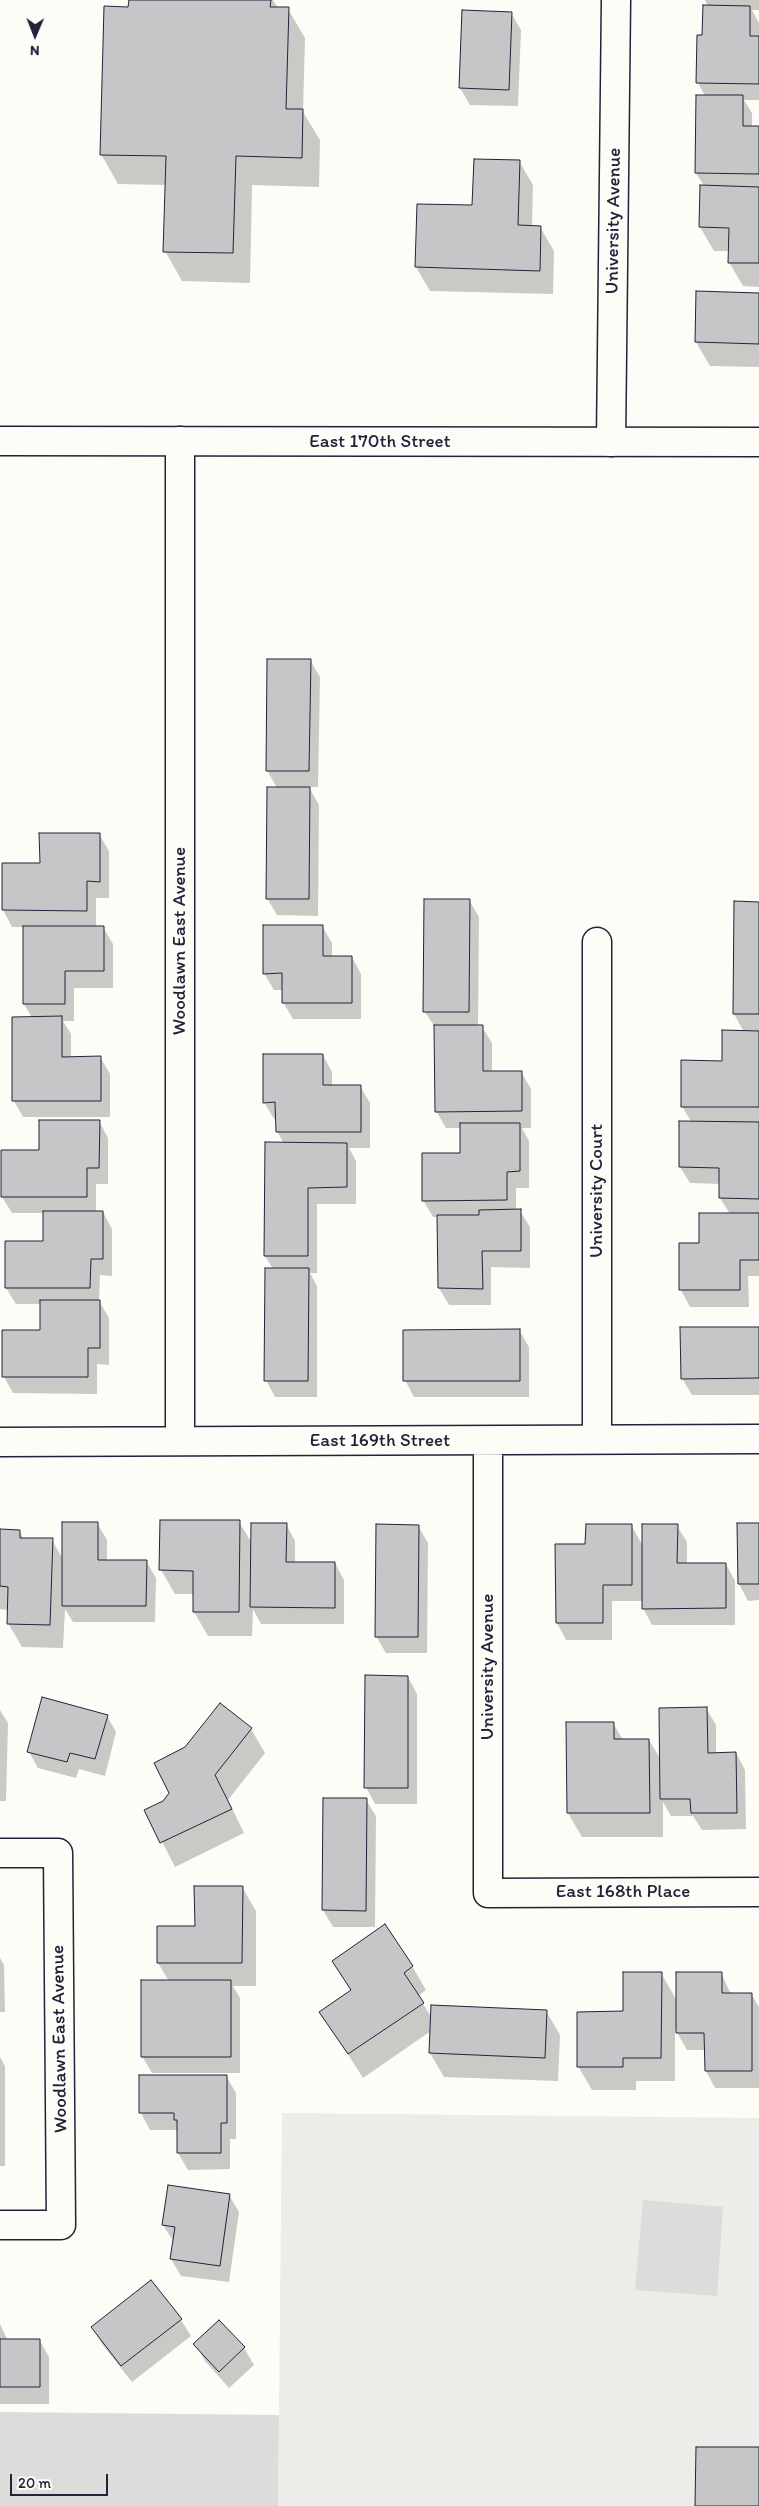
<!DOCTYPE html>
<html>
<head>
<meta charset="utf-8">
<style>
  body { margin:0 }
  #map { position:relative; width:759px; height:2506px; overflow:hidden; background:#fdfcf7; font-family:Itim,sans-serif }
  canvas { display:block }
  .north { position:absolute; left:10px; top:10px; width:50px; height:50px; -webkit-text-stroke:4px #fdfcf7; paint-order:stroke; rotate:181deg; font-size:14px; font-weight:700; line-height:20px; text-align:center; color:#22223b }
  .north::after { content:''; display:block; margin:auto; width:18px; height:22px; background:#22223b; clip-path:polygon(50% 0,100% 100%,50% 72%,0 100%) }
  .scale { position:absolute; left:10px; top:2474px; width:98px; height:22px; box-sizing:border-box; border:2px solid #22223b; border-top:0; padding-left:6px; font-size:15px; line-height:18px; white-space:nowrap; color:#22223b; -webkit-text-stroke:4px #fdfcf7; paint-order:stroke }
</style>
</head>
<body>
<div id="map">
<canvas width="759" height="2506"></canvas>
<div class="north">N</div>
<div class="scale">20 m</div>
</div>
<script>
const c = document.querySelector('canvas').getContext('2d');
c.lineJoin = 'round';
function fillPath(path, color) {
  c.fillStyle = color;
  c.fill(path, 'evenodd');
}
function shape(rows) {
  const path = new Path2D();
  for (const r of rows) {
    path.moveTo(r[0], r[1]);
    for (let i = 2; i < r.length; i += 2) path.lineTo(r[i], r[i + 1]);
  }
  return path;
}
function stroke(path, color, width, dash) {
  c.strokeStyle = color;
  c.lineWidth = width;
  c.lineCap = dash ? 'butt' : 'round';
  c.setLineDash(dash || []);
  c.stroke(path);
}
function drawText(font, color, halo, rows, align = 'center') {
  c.font = font + ' Itim,sans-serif';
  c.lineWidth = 4;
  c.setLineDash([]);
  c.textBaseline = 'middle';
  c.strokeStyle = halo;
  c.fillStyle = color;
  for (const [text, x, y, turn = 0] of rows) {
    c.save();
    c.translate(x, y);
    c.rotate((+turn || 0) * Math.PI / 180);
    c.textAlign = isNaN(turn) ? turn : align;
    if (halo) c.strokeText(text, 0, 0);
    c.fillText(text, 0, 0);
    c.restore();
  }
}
const built = shape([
  [282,2113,759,2118,759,2506,278,2506]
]);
const green = shape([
  [643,2200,723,2207,717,2296,635,2290],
  [0,2412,279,2415,278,2506,0,2506]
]);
const shadow = shape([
  [130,0,273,0,278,8,288,9,305,38,303,112,320,140,319,187,252,185,250,283,182,281,165,251,166,185,118,184,101,154],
  [705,0,759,0,759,10,752,10,759,23,759,100,744,100,752,113,752,127,759,127,759,287,743,286,729,262,730,251,714,251,700,227,704,186,696,173,697,96,705,96,698,83,708,6],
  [511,13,521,30,518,106,470,105,460,88],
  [519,161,533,185,532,227,540,227,554,251,553,294,430,291,416,267],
  [759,294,759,367,710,366,696,342],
  [310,660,320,677,318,787,309,787,319,805,318,916,277,915,267,898,277,788,267,770],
  [99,834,109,851,109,898,96,898,96,927,103,927,113,944,113,988,74,988,74,1021,63,1021,71,1034,71,1058,100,1057,110,1074,110,1117,23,1117,14,1101,32,1018,24,1004,24,927,12,927,3,910,41,864],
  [469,900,479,917,478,1027,482,1027,492,1043,492,1072,521,1072,531,1089,531,1128,522,1128,529,1141,529,1188,516,1188,516,1211,520,1211,530,1227,530,1268,491,1267,491,1305,449,1305,439,1288,439,1217,433,1217,423,1200,461,1155,461,1128,446,1128,436,1111,436,1028,424,1011],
  [759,903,759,1276,748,1276,749,1307,690,1307,681,1290,680,1244,700,1244,730,1214,720,1198,720,1184,690,1183,680,1167,692,1123,682,1106,723,1062,744,1032,734,1014],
  [322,926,332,943,332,957,352,957,361,974,361,1019,293,1019,283,1002,283,990,274,990,264,973],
  [323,1055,332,1072,332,1086,360,1086,370,1103,370,1148,349,1148,356,1161,356,1204,317,1204,317,1273,310,1273,317,1286,317,1397,275,1397,266,1380,273,1269,265,1256,284,1144,277,1131,277,1119,274,1119,264,1102],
  [99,1121,108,1138,108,1184,96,1184,96,1212,103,1212,112,1229,112,1276,100,1275,99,1301,109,1318,109,1365,97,1364,97,1394,13,1393,4,1377,42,1332,42,1304,16,1304,6,1288,44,1242,44,1213,12,1213,2,1197,40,1151],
  [759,1328,759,1395,692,1395,682,1378],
  [519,1330,529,1347,529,1397,414,1397,405,1380],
  [239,1522,252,1543,286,1524,295,1541,295,1563,335,1563,344,1580,344,1624,261,1624,253,1609,252,1636,208,1636,194,1612,194,1594,175,1594,161,1570],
  [97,1523,107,1540,107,1562,146,1561,156,1578,155,1622,73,1622,65,1609,63,1648,22,1647,8,1623,8,1610,0,1609,0,1530,19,1531,24,1539,52,1540,63,1559],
  [759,1524,759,1600,748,1601,739,1584],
  [631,1525,643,1546,677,1526,687,1542,687,1564,726,1564,735,1581,735,1625,652,1625,643,1608,643,1601,612,1601,612,1640,566,1640,557,1623,557,1546,587,1546],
  [418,1526,428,1543,427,1653,386,1653,376,1636],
  [408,1677,417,1694,417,1804,375,1804,366,1787],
  [706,1708,716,1725,716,1754,736,1753,745,1770,746,1829,702,1830,693,1816,671,1816,663,1802,663,1837,582,1837,568,1813,568,1723,613,1723,623,1740,649,1740,661,1760],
  [0,1710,8,1723,6,1801,0,1801],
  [107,1716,116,1732,105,1776,79,1769,76,1778,38,1768,29,1752],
  [251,1729,265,1753,228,1800,244,1833,175,1867,146,1810,164,1802,170,1794],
  [366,1800,376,1816,375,1927,333,1927,323,1910],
  [242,1887,256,1911,256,1986,233,1986,240,1998,240,2073,152,2073,142,2056,169,1981,158,1963],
  [0,1958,4,1965,5,2012,0,2012],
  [333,1961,412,1966,426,1990,418,1996,432,2018,546,2011,560,2035,558,2081,444,2077,430,2053,431,2031,363,2078,321,2012,352,1992],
  [661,1973,677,2001,721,1973,731,1994,751,1994,759,2007,759,2088,715,2088,706,2071,706,2050,687,2050,675,2029,675,2081,636,2081,636,2090,592,2090,578,2066],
  [0,2057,5,2066,5,2166,0,2166],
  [226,2076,236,2093,236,2139,230,2139,230,2169,188,2170,178,2153,178,2130,150,2130,141,2113],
  [229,2195,239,2212,229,2282,181,2276,171,2259,174,2242,163,2225],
  [181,2320,191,2336,132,2382,102,2344,92,2327],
  [219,2322,244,2348,254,2365,229,2388,205,2361,195,2344],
  [0,2324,8,2341,40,2341,49,2357,49,2404,0,2404]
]);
const building = shape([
  [129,0,271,0,270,7,289,7,286,109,303,109,302,158,236,156,233,253,163,252,166,156,100,155,104,6,128,7,129,0],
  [703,5,750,6,750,36,759,36,759,84,696,83,697,35,702,35,703,5],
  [462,10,512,12,509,90,459,88,462,10],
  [696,95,743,95,743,126,759,126,759,174,695,173,696,95],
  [474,159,520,160,518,225,541,226,540,271,415,267,417,204,472,205,474,159],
  [700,185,759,187,759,263,728,263,729,228,699,227,700,185],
  [696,291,759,293,759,344,695,342,696,291],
  [267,659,311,659,309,771,266,771,267,659],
  [267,787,310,787,309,899,266,899,267,787],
  [39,833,100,833,100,882,87,881,87,911,2,910,2,863,40,863,39,833],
  [424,899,470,899,469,1012,423,1012,424,899],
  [734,901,759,902,759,1014,733,1014,734,901],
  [263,925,323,925,323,956,352,956,352,1003,282,1003,282,973,263,974,263,925],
  [23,926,104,926,104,971,65,971,65,1004,23,1004,23,926],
  [62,1016,62,1057,101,1056,101,1101,12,1101,12,1017,62,1016],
  [434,1025,483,1025,483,1071,522,1071,522,1111,435,1112,434,1025],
  [722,1030,759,1031,759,1107,681,1107,681,1060,722,1061,722,1030],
  [263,1054,323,1054,323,1085,361,1085,361,1132,276,1132,275,1102,263,1103,263,1054],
  [39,1120,100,1120,99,1168,87,1168,87,1197,1,1197,1,1150,39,1150,39,1120],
  [679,1121,759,1122,759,1199,719,1198,719,1168,679,1167,679,1121],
  [460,1123,520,1123,520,1171,507,1172,507,1200,422,1201,422,1153,460,1153,460,1123],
  [265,1142,347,1143,347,1187,308,1188,308,1256,264,1256,265,1142],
  [521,1209,521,1251,482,1251,483,1289,438,1288,437,1215,479,1215,479,1210,521,1209],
  [43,1211,103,1211,103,1259,91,1259,90,1288,5,1288,5,1241,43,1241,43,1211],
  [699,1213,759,1213,759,1260,740,1260,740,1290,679,1290,679,1243,699,1243,699,1213],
  [265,1268,309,1268,308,1381,264,1381,265,1268],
  [40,1300,100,1300,100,1348,88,1348,88,1377,2,1377,2,1330,40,1330,40,1300],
  [680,1327,759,1327,759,1378,681,1379,680,1327],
  [520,1329,520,1381,403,1381,403,1330,520,1329],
  [160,1520,240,1520,239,1612,193,1612,193,1571,159,1570,160,1520],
  [62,1522,98,1522,98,1560,147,1560,146,1606,62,1606,62,1522],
  [251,1523,287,1523,286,1562,335,1562,335,1608,250,1607,251,1523],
  [737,1523,759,1523,759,1584,738,1584,737,1523],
  [376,1524,419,1525,418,1637,375,1637,376,1524],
  [586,1524,632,1524,632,1585,603,1585,603,1623,556,1623,555,1544,585,1544,586,1524],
  [642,1524,678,1524,677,1563,726,1563,726,1608,642,1609,642,1524],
  [0,1529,20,1530,20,1538,53,1538,50,1625,7,1624,8,1587,0,1586,0,1529],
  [365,1675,408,1676,408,1788,364,1788,365,1675],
  [42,1697,108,1715,95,1759,70,1753,67,1762,27,1752,42,1697],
  [220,1703,252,1728,215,1775,232,1809,160,1843,144,1810,163,1801,169,1793,154,1763,185,1747,220,1703],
  [707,1707,708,1753,736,1752,737,1813,691,1813,690,1799,660,1799,659,1708,707,1707],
  [566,1722,614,1722,614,1739,649,1739,650,1813,567,1813,566,1722],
  [323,1798,367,1798,366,1911,322,1910,323,1798],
  [194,1886,243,1886,242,1963,157,1963,157,1926,195,1926,194,1886],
  [385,1924,413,1966,404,1973,424,2003,348,2054,319,2012,351,1990,332,1961,385,1924],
  [623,1972,662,1972,661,2058,623,2058,623,2067,577,2067,577,2012,623,2011,623,1972],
  [676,1972,722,1972,722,1993,752,1993,752,2071,705,2071,704,2033,676,2033,676,1972],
  [141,1980,231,1980,231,2057,141,2057,141,1980],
  [431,2005,547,2010,545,2058,429,2053,431,2005],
  [139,2075,227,2075,227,2123,221,2123,221,2153,177,2153,177,2120,174,2120,174,2113,139,2113,139,2075],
  [168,2185,230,2194,220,2266,170,2259,175,2227,162,2225,168,2185],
  [151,2280,182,2319,121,2366,91,2327,151,2280],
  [219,2320,245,2347,219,2372,193,2344,219,2320],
  [0,2339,40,2339,40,2387,0,2387,0,2339],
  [696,2447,759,2447,759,2506,695,2506,696,2447]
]);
const minor = shape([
  [611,442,616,0],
  [597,1439,597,942],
  [180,1441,180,441],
  [488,1441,488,1893,759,1892],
  [0,1442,759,1439],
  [0,1853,58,1853,61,2225,0,2225]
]);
const tertiary = shape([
  [0,441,759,442]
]);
const streetNames = [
  ["University Avenue",614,221,-89],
  ["East 170th Street",380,442],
  ["Woodlawn East Avenue",180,941,-90],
  ["University Court",597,1191,-90],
  ["East 169th Street",380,1441],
  ["University Avenue",488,1667,-90],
  ["East 168th Place",623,1892],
  ["Woodlawn East Avenue",60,2039,-91]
];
fillPath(built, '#ecece9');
fillPath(green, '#dddcdb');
fillPath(shadow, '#0003');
fillPath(building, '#c6c6c8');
stroke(building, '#22223b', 1);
stroke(minor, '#22223b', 31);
stroke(tertiary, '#22223b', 31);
stroke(minor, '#fdfcf7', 28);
stroke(tertiary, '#fdfcf7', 28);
drawText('19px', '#22223b', '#fdfcf7', streetNames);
</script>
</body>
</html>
